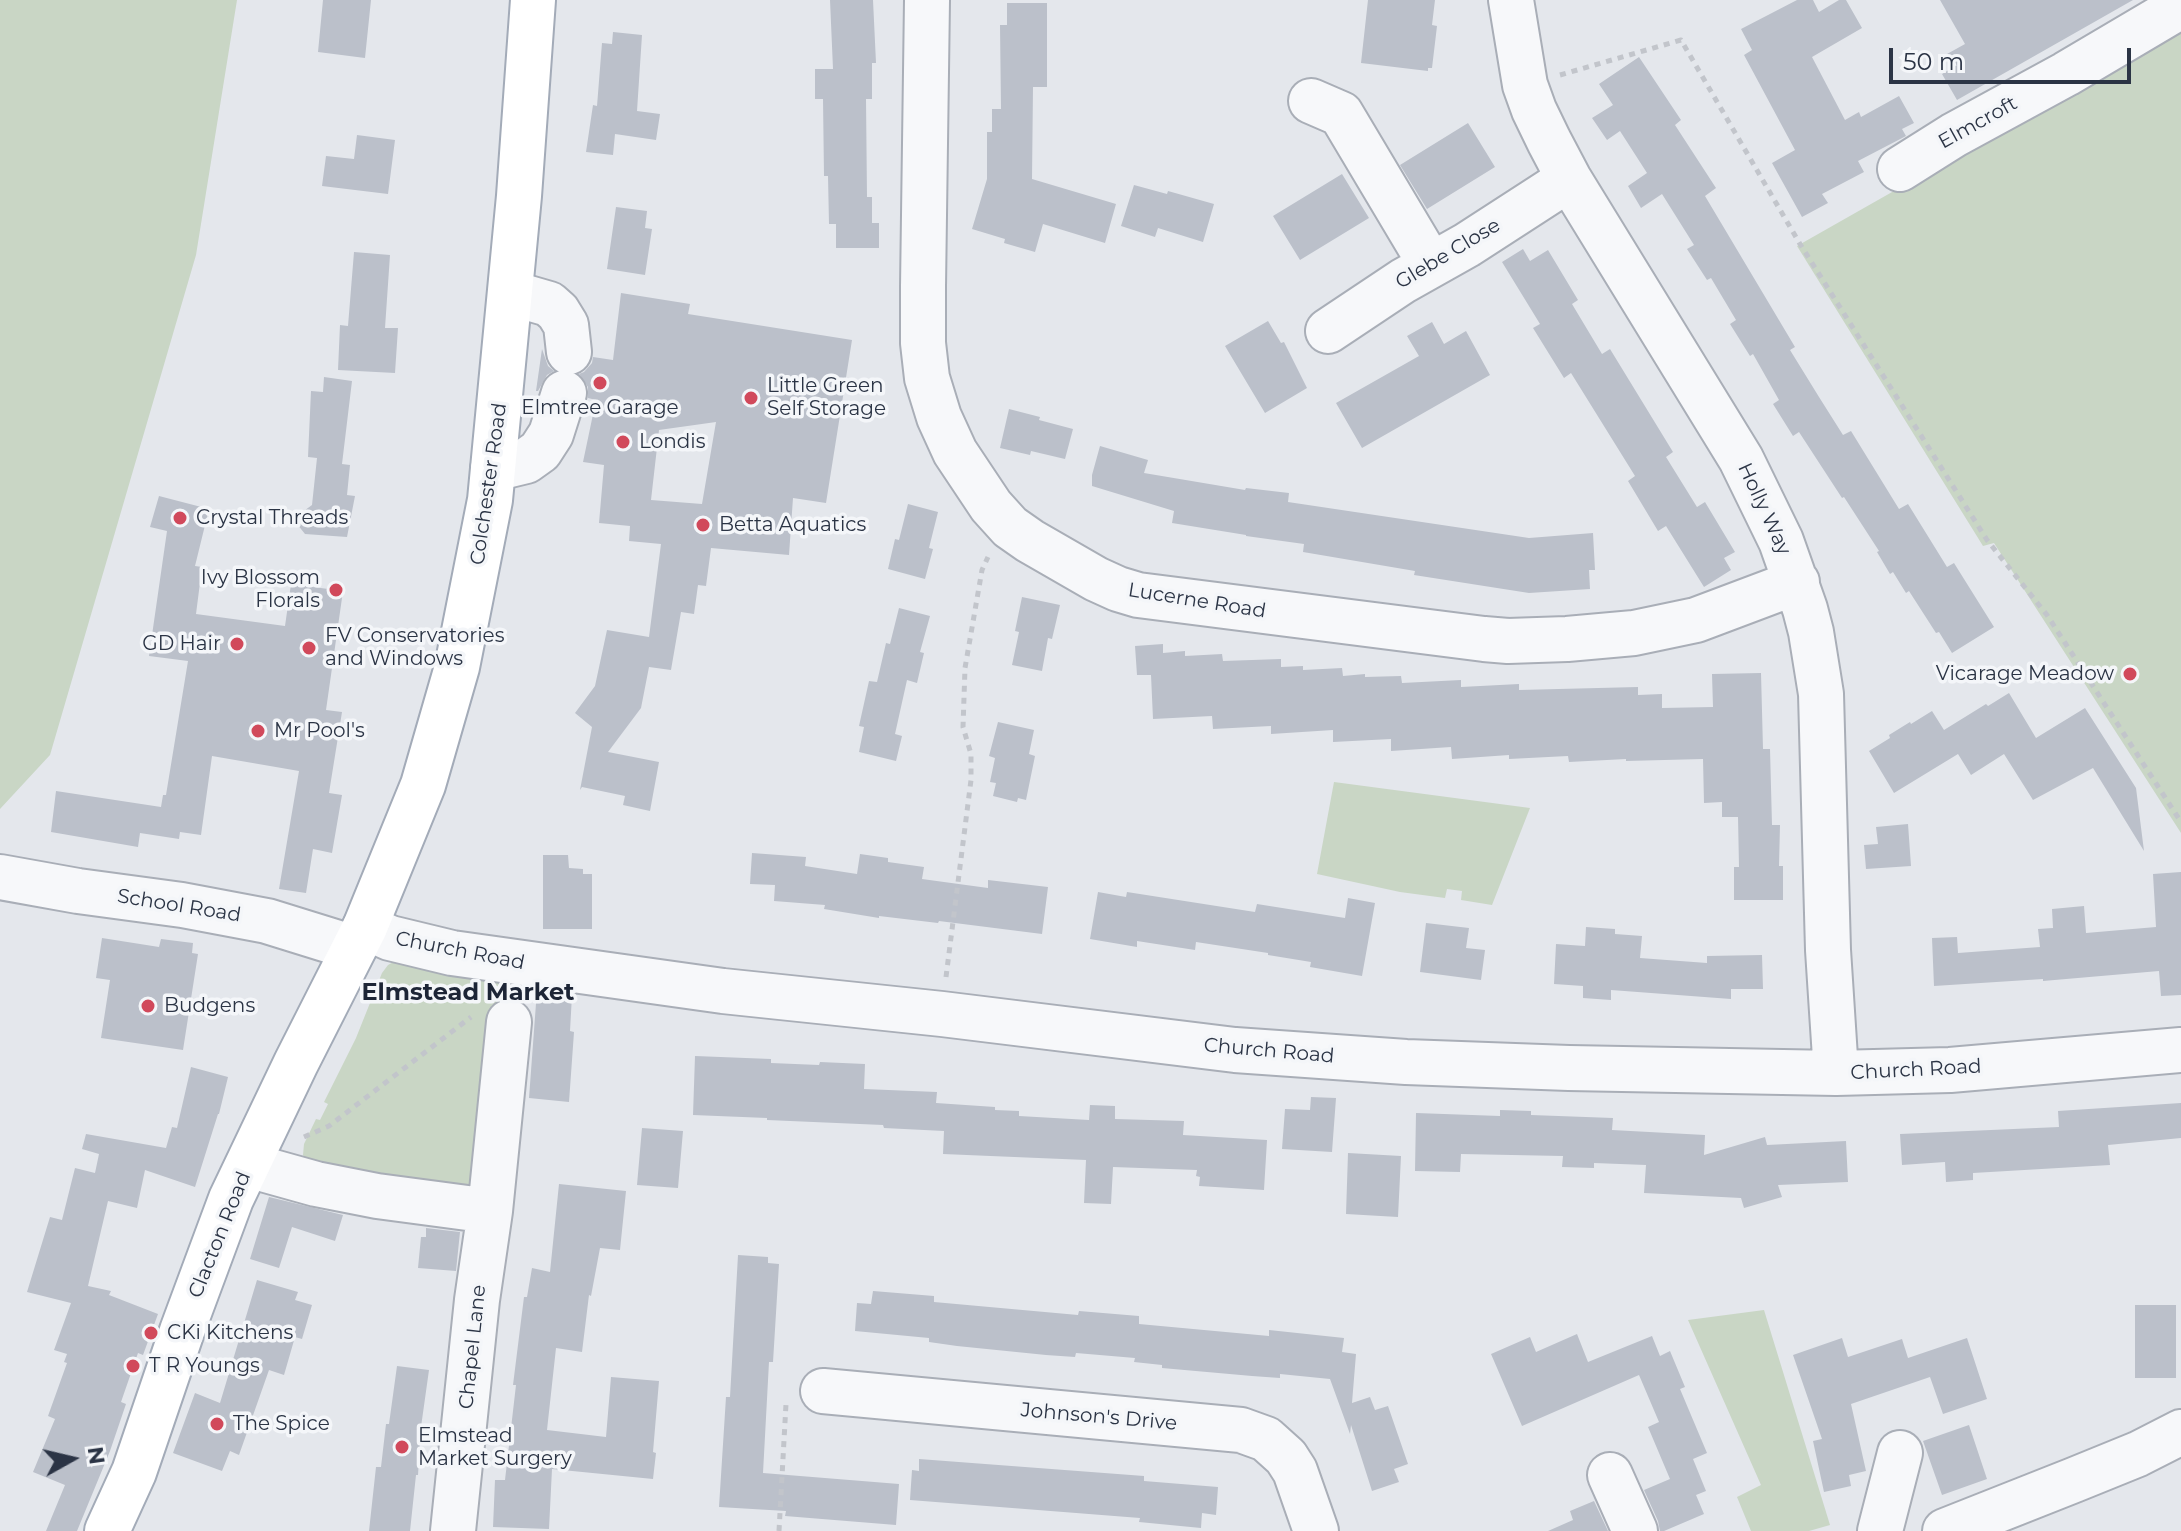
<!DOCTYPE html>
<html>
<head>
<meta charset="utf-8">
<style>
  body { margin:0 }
  #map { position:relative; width:2181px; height:1531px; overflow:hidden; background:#e4e7ec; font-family:Montserrat,sans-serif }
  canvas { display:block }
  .north { position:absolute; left:32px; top:1419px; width:80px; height:80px; -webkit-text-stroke:6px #f4f6f9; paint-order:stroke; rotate:82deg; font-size:22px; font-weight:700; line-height:32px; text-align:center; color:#2b3445 }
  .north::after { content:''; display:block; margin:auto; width:28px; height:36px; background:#2b3445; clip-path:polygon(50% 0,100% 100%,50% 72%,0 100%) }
  .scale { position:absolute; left:1889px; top:48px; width:242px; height:36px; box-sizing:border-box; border:4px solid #2b3445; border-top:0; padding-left:10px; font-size:24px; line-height:28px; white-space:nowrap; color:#2b3445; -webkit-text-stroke:6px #f4f6f9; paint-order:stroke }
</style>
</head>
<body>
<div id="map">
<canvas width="2181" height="1531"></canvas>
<div class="north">N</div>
<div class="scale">50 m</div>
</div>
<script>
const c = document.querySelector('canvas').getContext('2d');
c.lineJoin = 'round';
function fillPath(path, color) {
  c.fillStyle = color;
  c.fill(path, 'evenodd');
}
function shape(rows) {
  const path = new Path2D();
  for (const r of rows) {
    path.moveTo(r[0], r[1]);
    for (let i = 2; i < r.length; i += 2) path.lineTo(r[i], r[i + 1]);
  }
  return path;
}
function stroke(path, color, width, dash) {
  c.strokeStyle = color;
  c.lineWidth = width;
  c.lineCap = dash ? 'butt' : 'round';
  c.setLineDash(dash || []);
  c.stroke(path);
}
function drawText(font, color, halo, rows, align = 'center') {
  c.font = font + ' Montserrat,sans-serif';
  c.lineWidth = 7;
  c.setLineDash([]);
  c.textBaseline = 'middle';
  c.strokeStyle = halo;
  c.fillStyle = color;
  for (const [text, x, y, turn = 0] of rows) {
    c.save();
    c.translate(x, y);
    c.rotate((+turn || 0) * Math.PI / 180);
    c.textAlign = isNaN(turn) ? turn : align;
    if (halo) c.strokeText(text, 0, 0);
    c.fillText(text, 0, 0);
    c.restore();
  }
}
const green = shape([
  [0,0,237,0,196,255,50,755,0,809],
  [2181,28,2181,833,1994,543,1983,546,1797,246],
  [1334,782,1530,808,1492,905,1461,900,1462,891,1447,889,1445,898,1400,892,1317,874],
  [397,960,504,977,507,985,507,1002,482,1179,470,1184,455,1186,310,1168,303,1155,304,1144,316,1119,320,1120,328,1104,324,1102,356,1038,382,973,388,965],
  [1764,1310,1830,1525,1809,1531,1751,1531,1737,1497,1761,1485,1688,1320]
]);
const building = shape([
  [323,0,371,0,365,58,318,52],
  [830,0,873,0,876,63,872,63,872,99,866,99,867,197,872,197,872,223,879,223,879,248,836,248,836,224,829,224,828,176,824,176,823,99,815,99,815,69,833,69],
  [1368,0,1435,0,1432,25,1437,26,1432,68,1428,68,1428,71,1361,63],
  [1797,0,1813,0,1819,12,1839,0,1846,0,1862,28,1812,57,1845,120,1859,112,1861,117,1899,96,1914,123,1902,129,1906,136,1858,161,1864,172,1822,194,1828,203,1802,217,1772,163,1795,150,1744,55,1752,50,1741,29],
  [1940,0,2133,0,1957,100,1942,74,1954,67,1947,54,1965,44],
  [1007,3,1047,3,1047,87,1033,87,1032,179,1116,204,1105,243,1043,224,1035,252,1004,243,1005,239,972,229,987,179,987,132,992,132,992,109,1001,109,1000,25,1007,25],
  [613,32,642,35,637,111,660,114,656,140,615,134,613,155,586,152,593,105,597,106,602,43,612,44],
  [1639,57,1681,120,1675,125,1716,188,1705,196,1795,347,1790,350,1819,397,1843,435,1851,431,1899,509,1908,504,1947,567,1954,563,1994,627,1952,653,1939,632,1936,633,1909,591,1906,593,1893,572,1890,574,1877,552,1879,551,1844,497,1842,498,1799,432,1793,436,1773,404,1779,400,1753,354,1750,356,1730,324,1736,320,1711,278,1707,280,1687,249,1694,245,1662,194,1641,208,1628,186,1647,173,1620,131,1607,140,1592,118,1613,105,1599,84],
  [1468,123,1495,167,1427,209,1400,165],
  [357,135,395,140,388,194,322,186,326,156,354,159],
  [1342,174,1369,218,1300,260,1273,216],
  [1134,185,1167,194,1168,191,1214,204,1203,242,1158,228,1155,237,1121,226],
  [616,207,647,211,645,228,652,229,645,275,607,269],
  [1523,249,1530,261,1548,250,1578,300,1572,304,1602,354,1610,349,1673,452,1666,457,1697,507,1705,502,1735,552,1724,558,1731,570,1704,587,1666,526,1658,531,1628,481,1635,476,1571,373,1564,378,1533,328,1540,324,1502,262],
  [354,252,390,255,385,328,398,328,395,373,338,370,340,325,348,326],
  [621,293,690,304,688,314,852,340,826,503,793,498,789,555,711,548,706,586,698,585,694,614,681,612,671,670,649,667,641,708,608,752,659,762,650,811,623,805,625,796,582,787,580,790,592,727,575,713,595,686,607,630,649,637,661,544,629,541,630,526,599,523,604,465,583,462,596,400,588,398,588,387,579,374,584,372,592,363,593,357,613,360],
  [716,422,702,504,651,500,659,430],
  [1268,321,1281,343,1284,342,1307,388,1265,413,1225,346],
  [1432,322,1444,344,1466,331,1490,375,1362,448,1336,403,1419,356,1407,336],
  [542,349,548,366,554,371,547,375,538,391,536,391],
  [324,377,352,381,342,464,350,465,347,495,355,496,347,537,305,534,293,519,312,505,317,458,308,457,311,391,323,392],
  [1009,409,1040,417,1039,420,1073,429,1065,459,1031,451,1030,455,1000,448],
  [1100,446,1148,460,1144,473,1245,490,1246,488,1289,493,1288,502,1529,538,1593,533,1595,570,1589,570,1590,589,1529,593,1414,575,1415,571,1303,552,1304,544,1246,536,1246,535,1172,523,1174,511,1092,486,1092,475],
  [159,496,209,509,195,566,202,567,196,614,285,626,291,584,343,591,326,710,342,712,329,793,342,795,332,853,313,849,306,893,279,889,299,771,212,756,201,835,180,832,179,839,140,833,138,847,51,832,56,791,161,807,163,795,166,795,188,661,149,656,167,531,150,527],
  [908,504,938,512,929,548,933,549,925,579,888,569,895,539,899,540],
  [1022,597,1060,605,1052,639,1048,638,1042,671,1012,665,1019,632,1015,631],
  [899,608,930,616,920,652,924,653,917,683,907,680,895,734,902,736,896,761,859,752,864,727,859,726,869,681,877,682,886,643,890,644],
  [1163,644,1163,653,1185,651,1185,656,1222,654,1223,661,1281,659,1281,667,1303,666,1303,670,1342,668,1343,676,1365,674,1365,677,1401,676,1402,683,1461,680,1461,687,1519,684,1519,690,1638,687,1638,695,1662,694,1662,708,1713,707,1712,674,1761,673,1763,749,1770,749,1772,825,1780,825,1779,866,1783,866,1783,900,1734,900,1734,867,1739,867,1738,817,1722,817,1722,802,1704,803,1703,759,1626,761,1626,759,1569,762,1568,756,1509,759,1509,755,1452,759,1451,747,1391,751,1391,739,1333,742,1333,730,1271,734,1271,726,1213,729,1212,716,1153,719,1151,675,1137,675,1135,646],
  [2009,693,2036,738,2085,708,2136,788,2144,851,2093,768,2033,800,2004,754,1971,775,1958,754,1894,793,1869,751,1890,738,1889,735,1910,722,1911,724,1932,711,1944,730,1986,704,1988,706],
  [998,722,1034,730,1029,754,1035,756,1026,800,1018,798,1017,802,993,796,996,783,990,782,995,758,989,756],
  [1908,824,1911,866,1866,869,1864,845,1878,844,1876,827],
  [752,853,806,857,805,866,857,874,860,854,888,858,888,862,924,867,922,879,988,888,988,880,1048,887,1042,934,939,921,938,923,879,916,879,918,824,909,825,905,774,901,775,885,750,884],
  [543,855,568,855,569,868,583,869,583,874,592,874,592,929,543,929],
  [2181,872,2181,995,2161,996,2159,971,2043,981,2043,979,1934,986,1932,938,1957,937,1958,953,2040,947,2038,929,2053,928,2052,909,2084,906,2086,933,2156,927,2153,874],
  [1098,892,1126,897,1127,892,1255,912,1257,904,1345,918,1348,898,1375,903,1362,976,1310,967,1311,962,1268,955,1268,953,1196,942,1195,950,1137,941,1137,947,1090,939],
  [1426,923,1469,928,1466,948,1485,950,1481,980,1420,972],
  [1586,927,1615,929,1615,934,1642,936,1640,958,1707,963,1707,956,1762,955,1763,989,1731,989,1731,999,1611,990,1611,1000,1583,998,1583,986,1554,984,1556,944,1585,946],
  [102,938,159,947,161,939,193,943,192,953,198,954,183,1050,101,1038,110,980,96,978],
  [537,990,572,995,570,1031,574,1032,569,1102,529,1098],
  [695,1056,771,1059,771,1063,819,1065,820,1062,865,1064,864,1089,937,1092,936,1103,995,1107,995,1110,1019,1111,1019,1116,1089,1120,1090,1105,1115,1106,1115,1119,1184,1121,1183,1135,1267,1140,1264,1190,1199,1186,1200,1177,1196,1176,1197,1170,1113,1167,1111,1204,1084,1203,1086,1160,943,1154,944,1131,884,1128,883,1125,767,1120,767,1118,693,1115],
  [191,1067,228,1077,219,1114,218,1114,195,1187,145,1170,137,1208,108,1201,88,1286,111,1291,109,1295,158,1314,143,1355,138,1353,121,1402,126,1404,110,1451,77,1531,46,1531,65,1485,33,1472,55,1419,48,1416,67,1363,64,1362,67,1354,54,1350,71,1303,27,1292,50,1217,62,1220,75,1168,95,1173,99,1154,82,1149,86,1134,166,1148,172,1127,177,1128],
  [1311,1097,1336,1098,1332,1152,1282,1149,1285,1109,1310,1110],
  [2181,1103,2181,1138,2108,1145,2110,1165,1973,1173,1973,1180,1946,1182,1945,1162,1902,1165,1900,1134,2059,1127,2058,1111],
  [1500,1110,1531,1111,1531,1115,1613,1118,1612,1130,1705,1135,1704,1155,1765,1137,1767,1145,1846,1141,1848,1182,1778,1185,1782,1197,1744,1208,1741,1198,1644,1193,1646,1165,1594,1163,1594,1168,1562,1167,1563,1156,1461,1154,1460,1172,1415,1171,1416,1113,1500,1116],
  [642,1128,683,1131,678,1188,637,1185],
  [1348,1153,1401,1156,1398,1217,1346,1214],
  [559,1184,626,1191,620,1250,600,1248,591,1296,589,1295,582,1352,556,1348,547,1430,606,1437,611,1377,659,1381,653,1452,656,1453,653,1479,552,1469,549,1529,493,1527,495,1480,505,1480,516,1385,513,1385,524,1297,527,1297,532,1268,550,1272],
  [269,1197,343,1215,335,1241,292,1227,279,1268,250,1259],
  [426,1228,460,1232,456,1271,418,1268,421,1237,426,1237],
  [738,1255,768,1257,768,1263,779,1264,773,1362,769,1362,763,1473,899,1484,896,1525,785,1516,786,1511,719,1507,726,1397,730,1397],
  [257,1280,298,1292,295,1300,312,1305,302,1339,295,1337,284,1375,269,1370,239,1455,230,1451,222,1471,173,1453,195,1393,220,1403],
  [873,1291,934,1296,934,1302,1078,1315,1079,1311,1139,1316,1139,1324,1269,1336,1269,1330,1344,1338,1342,1352,1356,1354,1352,1403,1370,1397,1375,1410,1388,1406,1408,1464,1394,1469,1399,1482,1372,1491,1351,1425,1350,1434,1330,1379,1280,1374,1280,1378,1252,1376,1162,1368,1162,1365,1134,1362,1135,1358,1076,1353,1075,1357,1046,1355,957,1346,929,1342,929,1338,855,1331,857,1303,871,1304],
  [2135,1305,2176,1305,2176,1378,2135,1378],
  [1577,1334,1588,1362,1652,1336,1660,1356,1670,1351,1685,1387,1680,1389,1707,1453,1693,1459,1706,1491,1696,1495,1704,1514,1664,1531,1660,1531,1658,1521,1644,1490,1670,1479,1648,1427,1659,1422,1639,1375,1522,1426,1491,1354,1530,1337,1536,1352],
  [1842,1338,1848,1357,1902,1339,1908,1358,1967,1338,1987,1399,1943,1414,1930,1377,1851,1404,1866,1471,1849,1475,1851,1486,1824,1492,1813,1441,1822,1439,1793,1355],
  [397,1366,429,1370,421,1427,418,1475,416,1475,410,1531,369,1531,376,1467,381,1467,386,1424,389,1424],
  [1969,1425,1987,1479,1942,1495,1923,1441],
  [919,1459,1144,1476,1144,1481,1218,1487,1216,1515,1202,1513,1201,1528,1139,1522,1140,1518,910,1500,912,1470,919,1471],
  [1594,1501,1608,1531,1548,1531,1573,1520,1570,1511]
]);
const path = shape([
  [1560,75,1681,40,1800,244,1987,540,2047,615,2181,822],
  [946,977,971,780,971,754,963,727,965,668,982,570,988,557],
  [304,1137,329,1126,471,1017],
  [779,1531,786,1404]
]);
const minor = shape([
  [927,0,923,287,923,343,927,378,939,417,955,452,991,506,1010,527,1030,541,1096,579,1118,589,1138,595,1484,639,1508,641,1567,639,1634,633,1696,620,1797,582],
  [1511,0,1525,85,1534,110,1549,141,1569,179,1741,459,1781,541,1805,609,1811,632,1821,694,1828,950,1836,1073],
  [1311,101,1341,114,1431,265],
  [1900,169,1954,135,2066,74,2181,6],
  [511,293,549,304,558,312,566,325,569,352],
  [1328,331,1403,281,1467,245,1569,179],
  [493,469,526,461,540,451,551,434,564,393],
  [0,877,78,891,182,905,267,921,354,948],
  [365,927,390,938,452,953,723,991,942,1014,1235,1050,1406,1062,1569,1068,1836,1073,1950,1070,2181,1050],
  [248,1165,316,1184,377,1196,490,1211],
  [823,1391,1241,1430,1266,1439,1286,1457,1295,1471,1316,1531],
  [1610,1475,1635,1531],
  [453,1531,477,1300,490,1211,509,1022],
  [1880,1531,1900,1453],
  [1945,1531,2074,1480,2138,1454,2181,1432]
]);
const major = shape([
  [107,1531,134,1472,182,1331,231,1199,296,1063,365,927,423,785,457,667,490,500,519,196,533,0]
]);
const markers = [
  [600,383,8,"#d1495b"],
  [751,398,8,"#d1495b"],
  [623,442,8,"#d1495b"],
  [180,518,8,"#d1495b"],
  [703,525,8,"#d1495b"],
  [336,590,8,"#d1495b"],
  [237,644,8,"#d1495b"],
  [309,648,8,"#d1495b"],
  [2130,674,8,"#d1495b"],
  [258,731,8,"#d1495b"],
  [148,1006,8,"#d1495b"],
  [151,1333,8,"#d1495b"],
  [133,1366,8,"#d1495b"],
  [217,1424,8,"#d1495b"],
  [402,1447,8,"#d1495b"]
];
const streetNames = [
  ["Elmcroft",1978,123,-29],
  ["Glebe Close",1448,254,-31],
  ["Colchester Road",489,484,-82],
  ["Holly Way",1764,509,65],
  ["Lucerne Road",1197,601,9],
  ["School Road",179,906,9],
  ["Church Road",460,951,11],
  ["Church Road",1269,1051,5],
  ["Church Road",1916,1070,-3],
  ["Clacton Road",220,1235,-68],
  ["Chapel Lane",473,1347,-84],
  ["Johnson's Drive",1099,1417,5]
];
const poiNames = [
  ["Little Green",767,386],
  ["Self Storage",767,409],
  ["Elmtree Garage",600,408,"center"],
  ["Londis",639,442],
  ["Crystal Threads",196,518],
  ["Betta Aquatics",719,525],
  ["Ivy Blossom",320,578,"right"],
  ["Florals",320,601,"right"],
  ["FV Conservatories",325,636],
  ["and Windows",325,659],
  ["GD Hair",221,644,"right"],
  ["Vicarage Meadow",2114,674,"right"],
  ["Mr Pool's",274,731],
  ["Budgens",164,1006],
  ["CKi Kitchens",167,1333],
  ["T R Youngs",149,1366],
  ["The Spice",233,1424],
  ["Elmstead",418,1436],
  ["Market Surgery",418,1459]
];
const quarterNames = [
  ["Elmstead Market",468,993]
];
fillPath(green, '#c9d6c5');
fillPath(building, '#bbc0ca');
stroke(minor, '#a9aeb7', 48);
stroke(major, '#a3abb8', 48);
stroke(path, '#c2c5cb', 5, [6, 6]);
stroke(minor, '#f7f8fa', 44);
stroke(major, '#fff', 44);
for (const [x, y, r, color] of markers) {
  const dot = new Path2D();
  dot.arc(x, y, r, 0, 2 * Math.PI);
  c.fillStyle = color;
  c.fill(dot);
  stroke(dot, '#f4f6f9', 3);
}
drawText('20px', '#2b3445', '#f4f6f9', streetNames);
drawText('20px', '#2b3445', '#f4f6f9', poiNames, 'left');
drawText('bold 24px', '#1d2536', '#f4f6f9', quarterNames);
</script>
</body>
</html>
